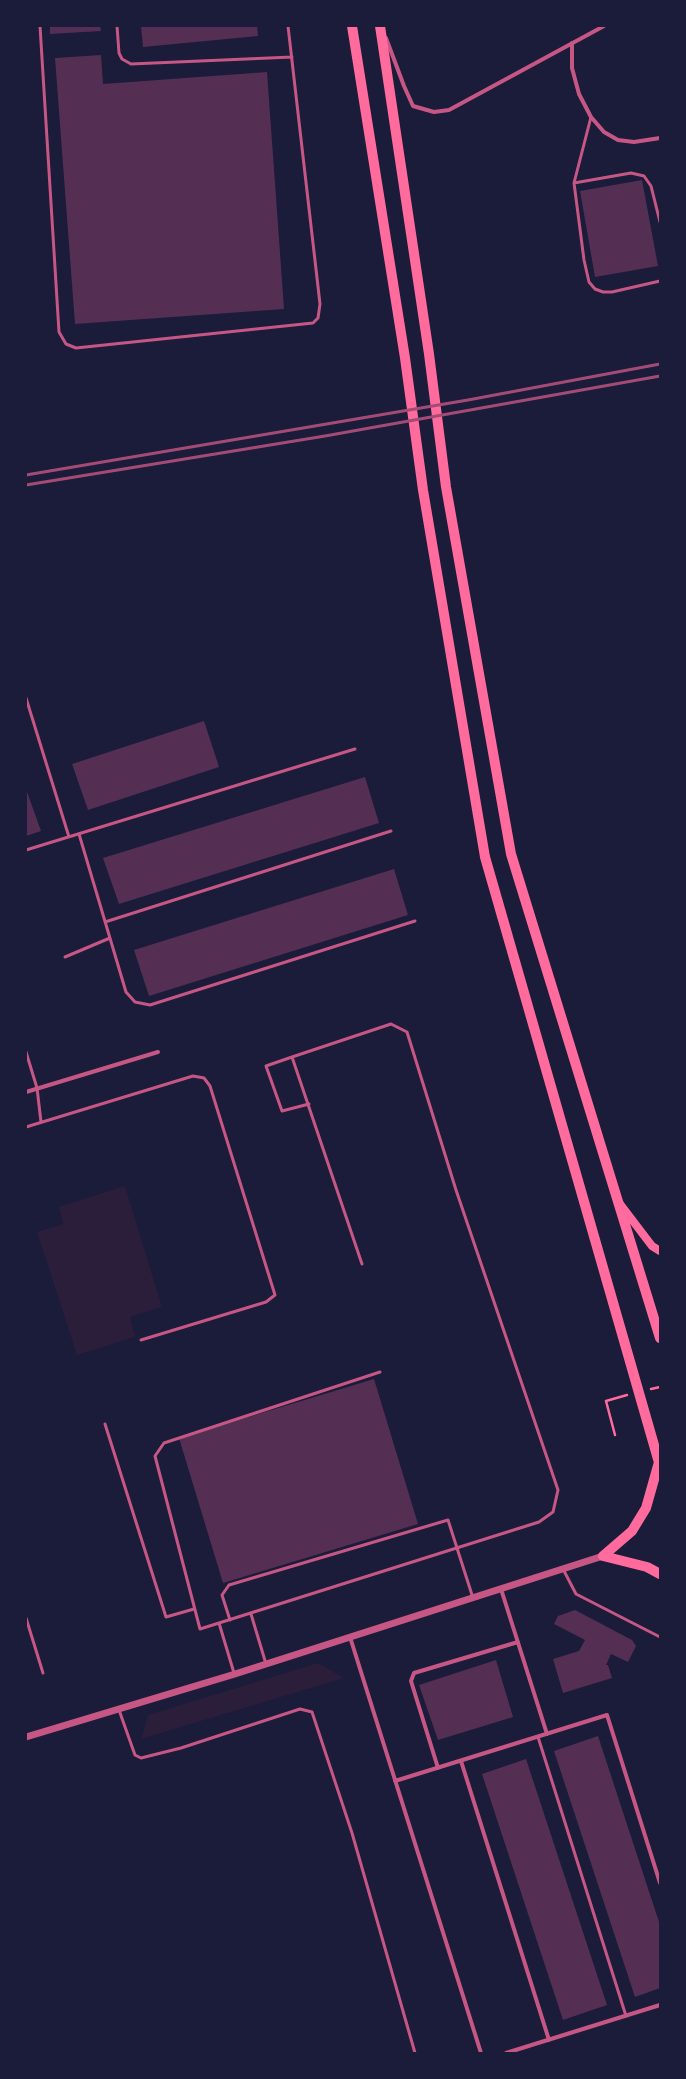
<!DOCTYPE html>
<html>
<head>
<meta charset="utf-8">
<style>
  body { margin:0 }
  #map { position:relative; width:686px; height:2079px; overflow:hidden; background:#1b1b3a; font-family:"Playfair Display",serif }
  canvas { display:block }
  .frame { position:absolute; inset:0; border:27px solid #1b1b3a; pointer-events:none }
</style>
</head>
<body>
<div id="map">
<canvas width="686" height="2079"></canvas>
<div class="frame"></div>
</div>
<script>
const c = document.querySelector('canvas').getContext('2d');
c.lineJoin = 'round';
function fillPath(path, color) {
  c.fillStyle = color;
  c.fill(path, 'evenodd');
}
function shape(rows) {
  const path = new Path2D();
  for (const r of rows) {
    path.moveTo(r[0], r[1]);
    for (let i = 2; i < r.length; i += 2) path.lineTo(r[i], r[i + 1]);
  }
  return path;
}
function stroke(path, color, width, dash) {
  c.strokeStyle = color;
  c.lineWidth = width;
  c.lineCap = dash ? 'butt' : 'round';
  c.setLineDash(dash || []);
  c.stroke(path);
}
const green = shape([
  [125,1186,162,1307,130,1317,135,1337,77,1355,37,1232,63,1224,59,1207],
  [318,1663,344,1678,141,1739,148,1715]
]);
const building = shape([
  [50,26,100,26,101,31,50,34],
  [141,26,257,26,258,36,143,47],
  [101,55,103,84,267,72,284,309,75,324,55,58],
  [642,180,658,266,595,277,580,191],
  [204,721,219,767,88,810,72,764],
  [365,777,379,823,119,904,103,858],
  [26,789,41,831,26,836],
  [394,869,408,915,149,996,134,950],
  [374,1379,418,1524,223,1583,179,1438],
  [575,1610,632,1640,636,1646,628,1662,611,1654,606,1665,608,1665,612,1678,563,1693,553,1659,579,1651,585,1640,554,1624,558,1616],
  [496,1660,513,1717,438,1740,419,1685],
  [598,1736,660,1925,660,1988,635,1997,554,1751],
  [526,1759,607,2005,563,2020,482,1774]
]);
const path = shape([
  [651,1389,660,1387],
  [615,1435,606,1401,627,1395]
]);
const service = shape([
  [40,26,59,332,66,344,76,348,313,323,318,318,320,304,288,26],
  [117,26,119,53,122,59,131,64,292,57],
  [591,117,574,183,584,260,589,282,595,289,603,292,612,292,660,281],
  [574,183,631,173,644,176,651,186,660,222],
  [26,698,69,837],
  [79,834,126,992,135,1002,150,1005,415,921],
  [26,850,355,749],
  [105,922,391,831],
  [65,957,110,938],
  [26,1052,37,1088,41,1122],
  [292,1057,266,1066,282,1111,309,1104],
  [26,1127,193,1076,204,1078,210,1086,275,1295,266,1302,141,1340],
  [362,1264,292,1057,391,1024,407,1032,456,1190,558,1490,553,1512,539,1522,200,1629,155,1456,164,1443,380,1372],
  [105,1424,166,1617,194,1609],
  [563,1569,576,1594,660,1637],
  [251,1614,266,1664],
  [26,1618,43,1673],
  [230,1620,222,1595,229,1585,448,1520,473,1598],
  [219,1623,234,1673],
  [119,1710,135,1755,141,1758,181,1748,300,1709,312,1712,352,1833,415,2053],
  [538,1737,626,2016]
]);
const minor = shape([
  [386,38,404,86,413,106,434,112,449,110,604,26],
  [572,43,572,68,579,94,591,117,604,132,618,140,634,142,660,138],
  [26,1092,158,1052],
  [501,1589,547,1734],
  [350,1637,481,2053],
  [461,1761,549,2040],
  [438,1768,411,1681,414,1673,518,1642],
  [395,1781,607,1715,660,1883],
  [506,2053,660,2005]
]);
const tertiary = shape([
  [26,1737,235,1674,603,1556]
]);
const secondary = shape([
  [620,1204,652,1246,660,1251]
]);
const primary = shape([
  [352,26,405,358,423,490,485,857,660,1466],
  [380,26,429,354,446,487,511,854,660,1338],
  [603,1556,632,1531,646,1508,659,1462],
  [603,1556,647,1567,660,1574]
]);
const rail = shape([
  [26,475,468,400,660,364],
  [26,485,325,436,660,376]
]);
fillPath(green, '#2a1e3b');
fillPath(building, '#542f53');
stroke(path, '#ff6b9d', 2.5);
stroke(service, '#c65784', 3);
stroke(minor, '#c65784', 4);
stroke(tertiary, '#c65784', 7);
stroke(secondary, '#ff6b9d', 8);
stroke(primary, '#ff6b9d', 10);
stroke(rail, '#a44b75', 3);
</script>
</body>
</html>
